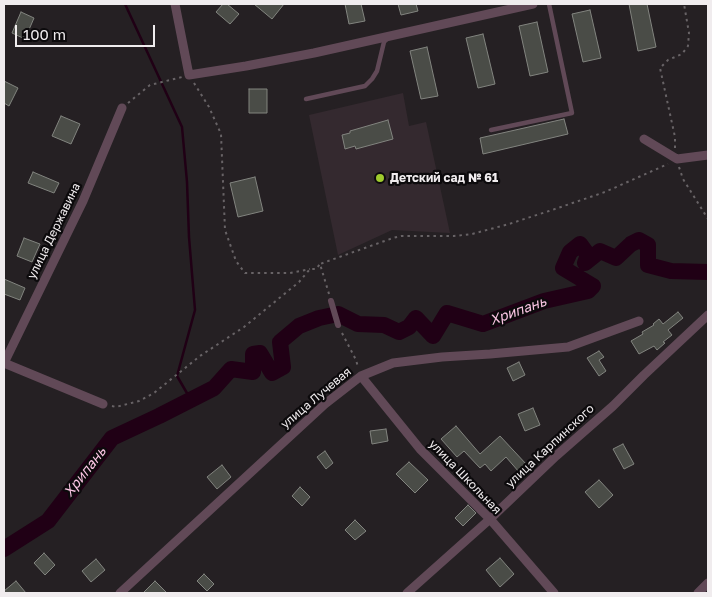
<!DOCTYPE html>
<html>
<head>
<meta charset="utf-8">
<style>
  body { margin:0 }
  #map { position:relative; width:712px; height:597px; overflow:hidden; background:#252023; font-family:"Golos Text",sans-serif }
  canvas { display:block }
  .frame { position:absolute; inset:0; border:5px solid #f0ecee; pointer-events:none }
  .scale { position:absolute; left:15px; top:25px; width:140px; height:22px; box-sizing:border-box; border:2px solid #f0ecee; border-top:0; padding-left:6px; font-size:15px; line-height:18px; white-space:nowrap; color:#f0ecee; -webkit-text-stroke:4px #0c0a0c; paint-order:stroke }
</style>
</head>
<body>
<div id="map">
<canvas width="712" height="597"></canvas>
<div class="frame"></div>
<div class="scale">100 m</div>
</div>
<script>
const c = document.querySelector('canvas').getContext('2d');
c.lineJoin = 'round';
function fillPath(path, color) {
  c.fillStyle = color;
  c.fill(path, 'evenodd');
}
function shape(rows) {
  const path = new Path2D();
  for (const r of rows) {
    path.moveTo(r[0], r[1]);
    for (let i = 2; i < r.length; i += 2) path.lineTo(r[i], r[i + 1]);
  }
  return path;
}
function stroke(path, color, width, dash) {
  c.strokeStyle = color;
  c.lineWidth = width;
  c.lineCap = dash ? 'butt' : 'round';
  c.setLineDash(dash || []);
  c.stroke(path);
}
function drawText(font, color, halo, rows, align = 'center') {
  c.font = font + ' "Golos Text",sans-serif';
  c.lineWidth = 4.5;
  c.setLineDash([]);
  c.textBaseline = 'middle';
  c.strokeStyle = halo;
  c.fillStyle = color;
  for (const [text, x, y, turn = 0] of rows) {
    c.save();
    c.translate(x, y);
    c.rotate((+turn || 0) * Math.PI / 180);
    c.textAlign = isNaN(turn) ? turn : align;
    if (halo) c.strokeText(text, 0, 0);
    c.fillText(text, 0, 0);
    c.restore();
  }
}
const built = shape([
  [403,93,409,126,426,122,450,233,392,230,338,255,309,115]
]);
const stream = shape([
  [125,4,182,127,187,182,189,237,195,310,177,376,191,400]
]);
const river = shape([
  [4,549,48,521,112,438,159,416,214,388,231,369,253,372,253,354,260,353,272,373,283,367,280,342,299,326,319,318,338,314,358,324,384,325,399,332,409,327,416,318,433,336,447,313,483,324,544,301,588,291,593,286,563,268,570,252,580,244,588,255,585,263,600,251,616,258,631,244,639,240,648,245,648,265,671,271,708,272]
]);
const building = shape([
  [223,4,227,4,239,14,230,24,216,12,223,4],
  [254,4,284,4,272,19,254,4],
  [345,4,361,4,365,21,349,24,345,4],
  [398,4,416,4,418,11,401,15,398,4],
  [629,4,647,4,656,47,638,51,629,4],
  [590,10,601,58,583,62,572,14,590,10],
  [21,12,34,18,25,39,12,33,21,12],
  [537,22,548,72,530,76,519,26,537,22],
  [483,34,495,84,478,88,466,38,483,34],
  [427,47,438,96,421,99,410,51,427,47],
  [4,81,18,88,9,106,4,103,4,81],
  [249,89,267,89,267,113,249,113,249,89],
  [61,116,80,124,71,144,52,136,61,116],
  [564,119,568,134,483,154,480,138,564,119],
  [388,120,393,139,356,149,355,146,345,149,342,135,350,133,350,131,388,120],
  [33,172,59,183,54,193,28,183,33,172],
  [255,177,263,211,238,217,230,183,255,177],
  [24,238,40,244,32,262,17,256,24,238],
  [4,279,25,288,20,300,4,294,4,279],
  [678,312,683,318,668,330,672,335,663,342,665,343,657,350,654,346,639,354,631,341,643,334,642,332,654,325,653,324,659,319,663,324,678,312],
  [599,351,604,357,599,360,606,371,599,376,587,358,599,351],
  [519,362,525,375,513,381,507,368,519,362],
  [533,408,540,425,525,431,518,414,533,408],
  [456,426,480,454,500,436,527,465,519,472,506,457,491,471,485,464,480,468,464,451,457,457,441,439,456,426],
  [386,429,388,441,372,444,370,431,386,429],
  [623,444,634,464,624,469,613,449,623,444],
  [325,451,333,463,326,469,317,457,325,451],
  [409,462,428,480,415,493,396,474,409,462],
  [222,465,231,477,217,489,207,477,222,465],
  [599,480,613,495,599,508,585,492,599,480],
  [300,487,310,497,302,506,292,496,300,487],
  [468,505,476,513,463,526,455,518,468,505],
  [355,520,366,531,355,540,345,530,355,520],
  [44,553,55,565,45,575,34,563,44,553],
  [500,558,514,574,500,587,486,570,500,558],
  [96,559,105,570,91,582,82,571,96,559],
  [204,574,214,584,207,591,197,581,204,574],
  [16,581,26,593,4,593,4,591,16,581],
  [155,581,167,593,143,593,155,581]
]);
const path = shape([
  [194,83,209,107,221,134,225,230,236,261,245,273,290,273,310,269],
  [128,103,150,85,182,77],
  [675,148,675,137,660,68,668,60,682,54,688,46,689,33,684,4],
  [679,167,683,179,708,219],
  [329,294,320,264,331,260,393,238,401,236,454,236,472,234,509,224,549,211,605,192,668,164],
  [342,333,356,360,358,367],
  [112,406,116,407,139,401,154,393,200,356,244,327,299,282,310,269,316,269,320,264]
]);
const service = shape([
  [306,99,365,86,372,79,377,71,384,42,387,39],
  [491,130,572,113,549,4]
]);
const pedestrian = shape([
  [331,301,338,325]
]);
const minor = shape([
  [175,4,189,75,246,66,314,53,533,4],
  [644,139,677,159,708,155],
  [4,363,83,201,122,108],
  [4,363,103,404],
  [361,376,420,449,490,519,554,593],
  [120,593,325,404,361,376,393,363,442,357,490,354,568,347,639,321],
  [407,593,490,519,556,456,613,406,644,375,708,315],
  [698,593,708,583]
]);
const markers = [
  [380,178,5,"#9fca2d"]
];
const poiNames = [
  ["Детский сад № 61",390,178]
];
const streetNames = [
  ["улица Державина",54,231,-64],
  ["улица Лучевая",316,398,-40],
  ["улица Карпинского",550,446,-43],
  ["улица Школьная",465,477,46]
];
const waterNames = [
  ["Хрипань",518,311,-20],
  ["Хрипань",85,472,-52]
];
fillPath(built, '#34292f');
stroke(stream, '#200015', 2.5);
stroke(river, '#200015', 16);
fillPath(building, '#4a4c47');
stroke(building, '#82847f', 1);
stroke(path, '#686366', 2, [2.5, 4]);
stroke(service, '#614957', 4.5);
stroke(pedestrian, '#614957', 6);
stroke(minor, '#614957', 9);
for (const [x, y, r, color] of markers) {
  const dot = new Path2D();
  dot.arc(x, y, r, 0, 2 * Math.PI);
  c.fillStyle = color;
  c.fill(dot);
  stroke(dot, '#0c0a0c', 2);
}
drawText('bold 12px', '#f0ecee', '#0c0a0c', poiNames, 'left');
drawText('12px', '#f0ecee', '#0c0a0c', streetNames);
drawText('italic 14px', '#fbc6e4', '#0c0a0c', waterNames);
</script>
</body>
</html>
